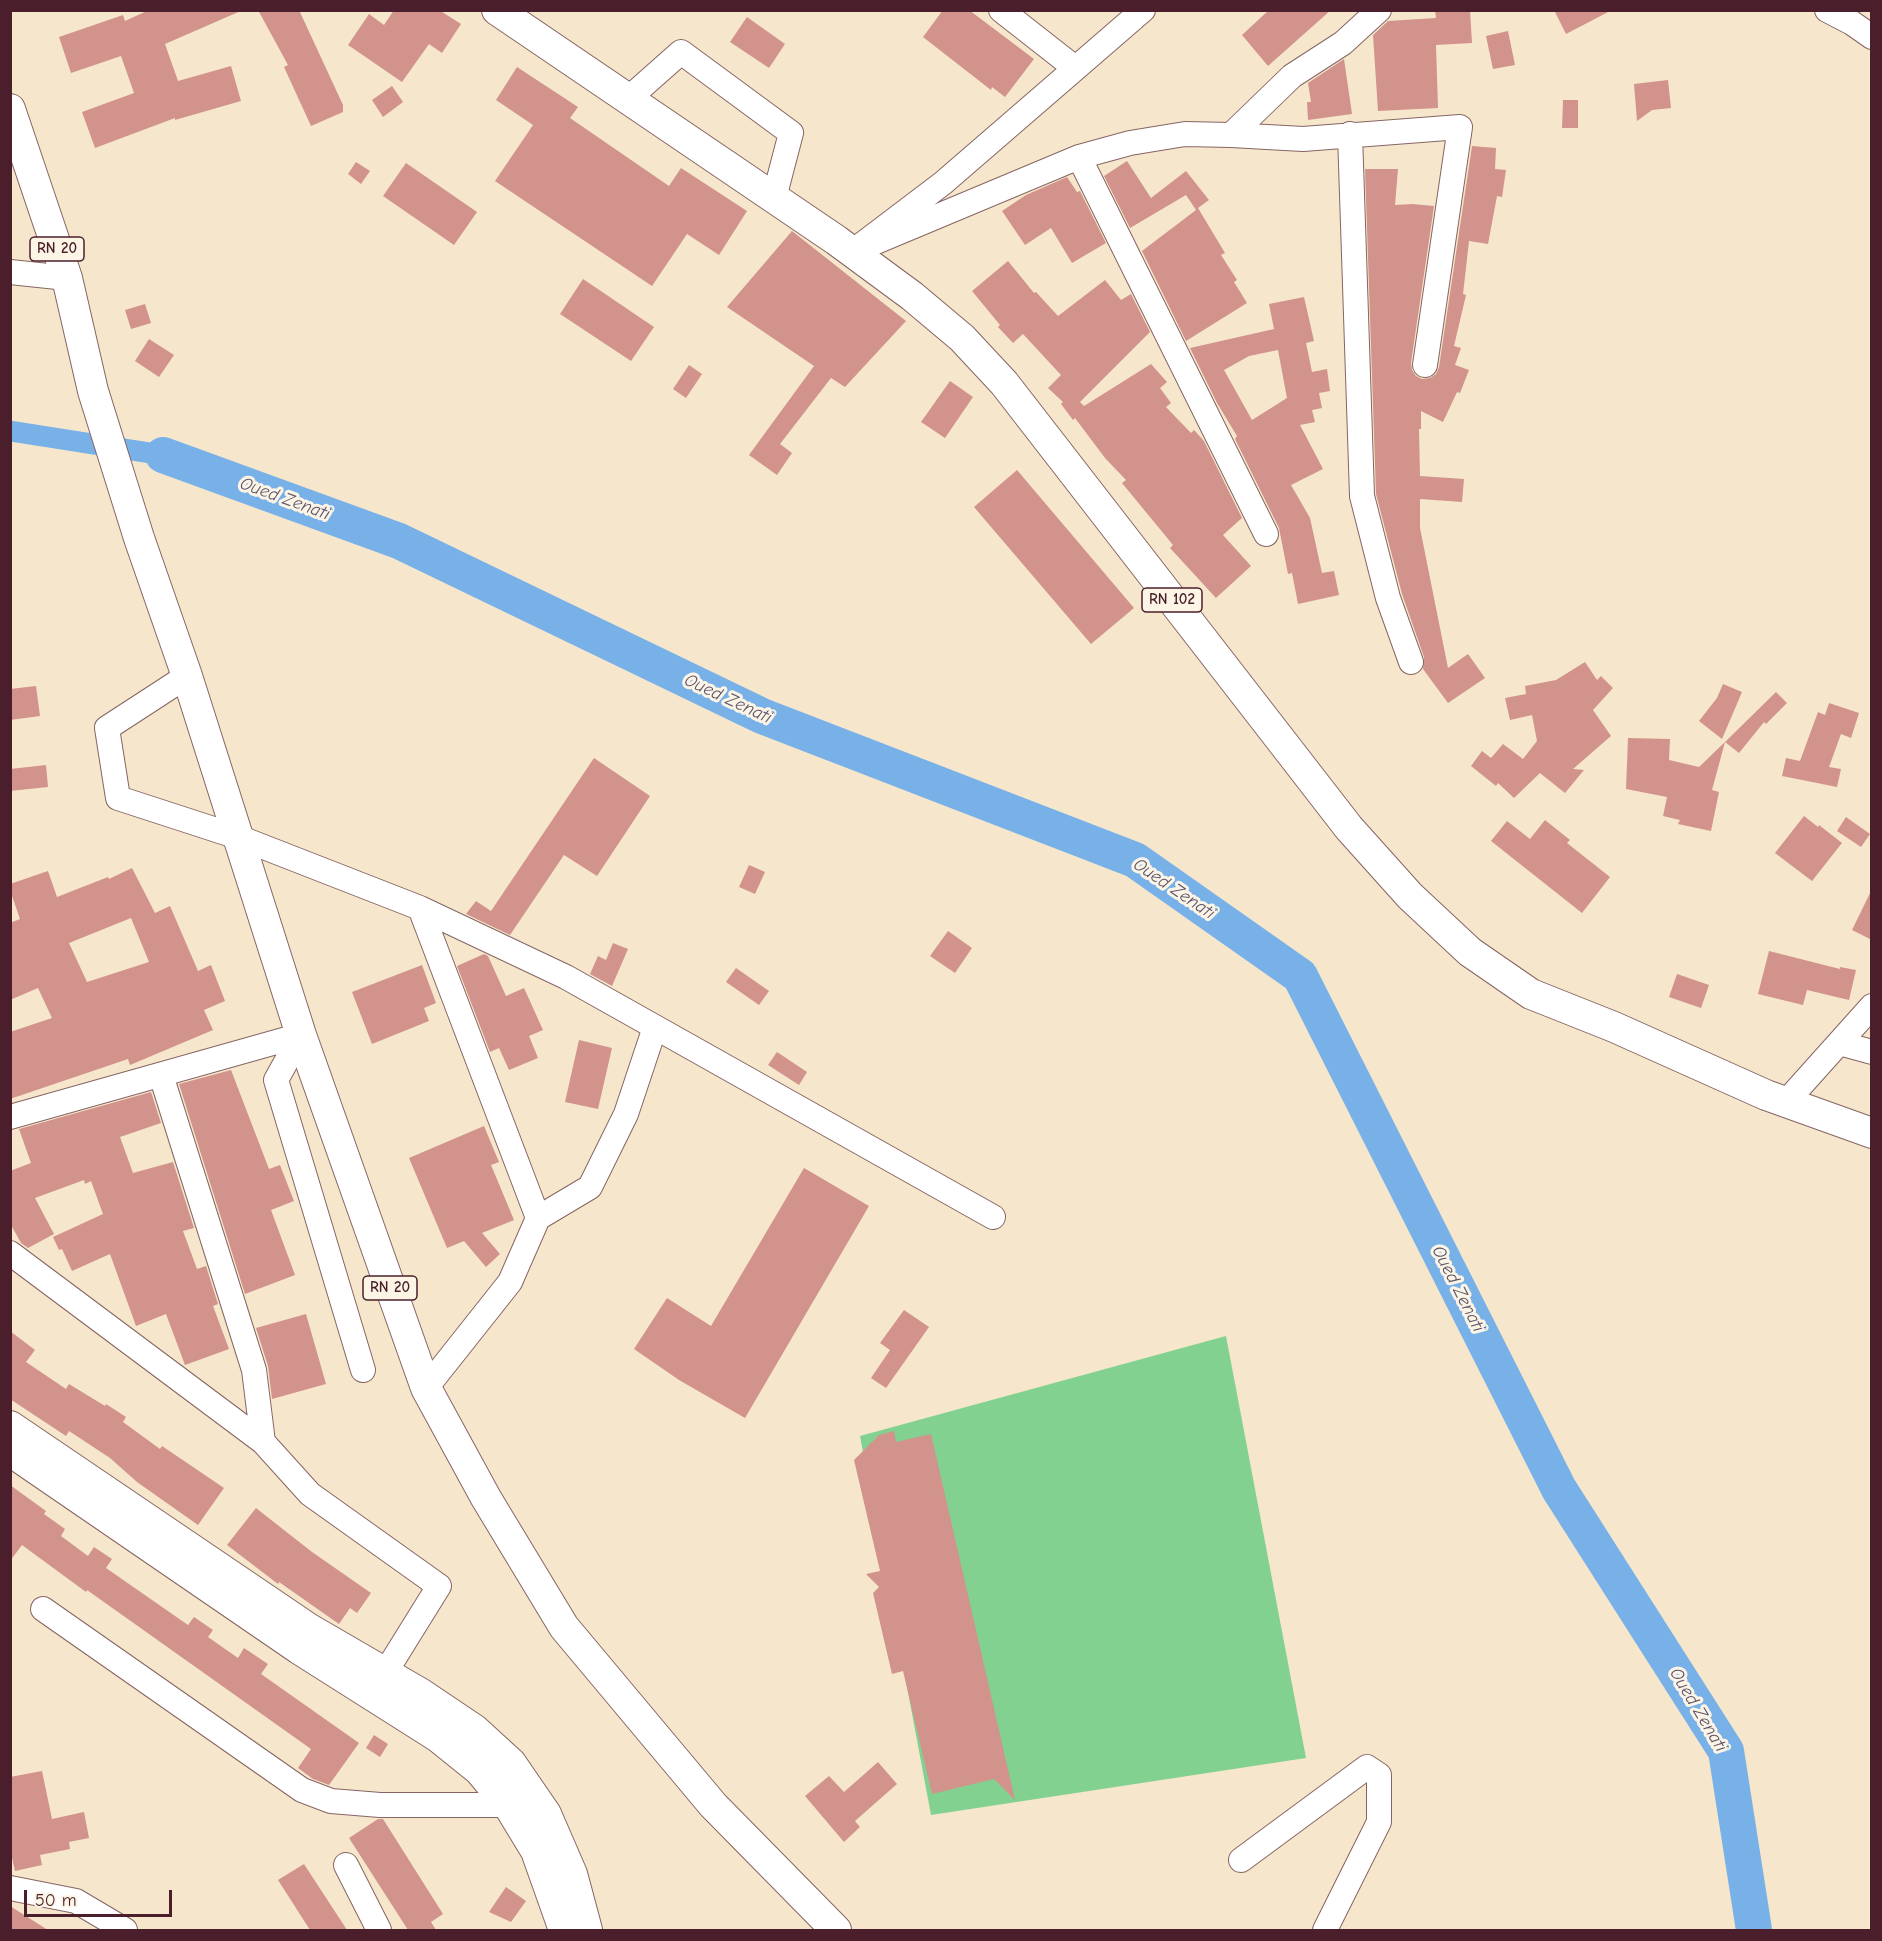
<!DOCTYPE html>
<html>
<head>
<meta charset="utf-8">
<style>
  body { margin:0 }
  #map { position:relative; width:1882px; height:1941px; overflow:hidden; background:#f6e6cc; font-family:"Comic Neue",sans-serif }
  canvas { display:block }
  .frame { position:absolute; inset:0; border:12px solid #4a1f2b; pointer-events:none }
  .scale { position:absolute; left:24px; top:1890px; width:148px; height:27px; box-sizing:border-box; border:3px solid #4a1f2b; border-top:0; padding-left:8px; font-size:18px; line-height:21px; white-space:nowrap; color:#4a1f2b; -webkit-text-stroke:4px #fcf5e5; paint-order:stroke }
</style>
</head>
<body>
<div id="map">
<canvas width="1882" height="1941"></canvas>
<div class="frame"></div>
<div class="scale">50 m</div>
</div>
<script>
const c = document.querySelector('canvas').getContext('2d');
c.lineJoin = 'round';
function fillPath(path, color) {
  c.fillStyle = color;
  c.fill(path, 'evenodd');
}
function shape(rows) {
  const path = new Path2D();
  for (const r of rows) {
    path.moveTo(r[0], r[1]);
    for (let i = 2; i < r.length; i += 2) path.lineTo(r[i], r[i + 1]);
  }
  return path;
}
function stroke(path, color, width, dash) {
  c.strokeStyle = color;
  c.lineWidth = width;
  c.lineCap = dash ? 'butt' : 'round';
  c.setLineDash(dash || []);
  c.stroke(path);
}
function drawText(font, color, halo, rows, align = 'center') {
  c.font = font + ' "Comic Neue",sans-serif';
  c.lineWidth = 6;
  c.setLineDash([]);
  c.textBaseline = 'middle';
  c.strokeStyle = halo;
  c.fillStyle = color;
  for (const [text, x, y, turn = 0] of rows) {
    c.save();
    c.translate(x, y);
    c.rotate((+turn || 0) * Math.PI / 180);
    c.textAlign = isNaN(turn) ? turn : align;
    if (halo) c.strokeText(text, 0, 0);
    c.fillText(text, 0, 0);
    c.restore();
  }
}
const green = shape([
  [1226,1336,1306,1758,931,1815,860,1436]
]);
const canal = shape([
  [10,431,163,455]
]);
const river = shape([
  [163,455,399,541,762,716,1135,860,1300,976,1559,1489,1726,1751,1754,1930]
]);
const building = shape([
  [149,10,243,10,165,44,178,81,231,66,241,101,175,120,175,118,95,148,82,112,134,93,121,56,71,73,59,37,123,15,125,21],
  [258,10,299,10,343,105,343,112,311,126,284,67,288,65],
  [394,10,439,10,461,24,442,53,429,44,402,82,348,45,369,14,384,25],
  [943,10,969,10,1034,59,1005,97,992,87,991,90,923,37],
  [1269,10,1331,10,1268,66,1242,35],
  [1435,10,1470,10,1472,43,1436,45,1438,108,1378,111,1373,35,1388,21,1436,18],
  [1554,10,1612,10,1566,34],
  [747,17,785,44,769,68,730,42],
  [1508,31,1515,65,1493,69,1486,36],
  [1344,59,1352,114,1308,120,1307,102,1311,102,1308,83],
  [517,67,578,107,570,118,669,186,681,168,747,211,719,255,687,234,652,286,495,181,533,125,496,100],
  [1668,80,1671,108,1652,110,1637,121,1634,84],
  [392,86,403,102,383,117,372,100],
  [1563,100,1578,100,1578,128,1562,128],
  [1472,146,1496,148,1495,169,1506,170,1502,197,1497,196,1488,244,1469,241,1463,294,1466,295,1454,346,1461,348,1455,365,1469,370,1460,393,1457,392,1443,422,1421,411,1421,429,1419,429,1420,476,1464,479,1462,502,1420,499,1420,528,1448,668,1468,654,1485,678,1448,703,1423,669,1424,657,1402,594,1376,494,1365,169,1398,169,1395,205,1412,204,1434,206,1411,363,1412,370,1416,376,1422,379,1430,378,1436,374,1439,367],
  [1127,161,1151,198,1186,171,1209,200,1198,208,1225,253,1221,255,1237,280,1234,282,1247,303,1186,341,1142,251,1196,210,1186,195,1130,228,1104,176],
  [356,162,370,171,361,184,348,174],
  [406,163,477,212,454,245,383,196],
  [1067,177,1077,192,1080,191,1106,243,1072,263,1051,228,1025,245,1002,211,1026,195],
  [792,231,906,321,845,387,831,378,780,444,792,453,777,475,749,455,814,366,727,307],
  [1008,261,1034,293,1036,292,1058,316,1105,280,1121,300,1131,294,1150,332,1080,402,1084,406,1151,364,1167,382,1160,388,1171,403,1166,407,1191,433,1194,430,1204,441,1242,518,1223,535,1251,566,1216,598,1170,548,1173,545,1122,483,1126,480,1105,458,1075,418,1073,420,1061,404,1063,402,1048,388,1061,375,1023,334,1013,343,998,327,1000,325,972,291],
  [583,279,654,327,631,361,560,314],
  [1304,297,1314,341,1306,343,1312,372,1327,369,1330,391,1319,393,1322,408,1312,410,1315,422,1300,425,1323,469,1291,485,1310,518,1322,573,1334,571,1339,595,1298,604,1292,573,1288,574,1279,528,1235,439,1237,436,1217,403,1190,348,1274,329,1269,304],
  [1278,350,1287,398,1252,420,1224,370,1249,356],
  [145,304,151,323,131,329,125,310],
  [149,339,174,355,159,377,135,361],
  [689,365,702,374,686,398,673,389],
  [950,381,973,397,945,438,921,422],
  [1017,470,1134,608,1091,644,974,507],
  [1585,662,1597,680,1601,676,1613,688,1593,710,1611,736,1573,769,1584,770,1565,793,1540,773,1514,798,1498,783,1496,786,1471,766,1482,751,1491,758,1503,744,1523,759,1537,741,1532,715,1510,720,1505,698,1526,694,1525,686,1556,680],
  [1723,684,1742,692,1722,739,1699,721,1717,698],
  [36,686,40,716,10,720,10,689],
  [1776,692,1787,703,1766,724,1764,722,1739,753,1725,742],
  [1829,703,1859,713,1851,738,1841,734,1829,767,1841,769,1837,787,1782,776,1786,758,1800,761,1818,712,1825,715],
  [1628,738,1670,739,1669,760,1699,767,1725,742,1712,790,1719,792,1711,831,1678,824,1680,820,1663,816,1667,797,1626,789],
  [594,758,650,796,597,876,564,855,510,935,466,914,476,901,491,911],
  [46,765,48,787,10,791,10,769],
  [1804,816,1818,827,1819,825,1842,843,1812,881,1775,853],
  [1846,817,1870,834,1861,847,1837,831],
  [1545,820,1570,840,1567,843,1610,877,1582,913,1491,841,1507,821,1530,839],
  [749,865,765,872,755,894,739,887],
  [132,868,155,913,170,906,198,971,211,965,225,1001,204,1010,213,1030,130,1065,128,1059,10,1099,10,1032,52,1018,38,988,10,1000,10,923,20,919,10,890,10,884,48,871,57,897,108,877,109,879],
  [131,918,149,962,87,982,69,943],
  [1872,889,1872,940,1852,930],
  [948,931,972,948,955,973,930,956],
  [613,943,628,949,612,986,590,974,598,956,606,960],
  [1769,951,1840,969,1840,967,1856,970,1849,1000,1807,990,1803,1005,1758,994],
  [484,954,488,956,506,996,524,988,543,1030,529,1036,538,1058,509,1070,499,1048,490,1052,457,966],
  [422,965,436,1003,424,1008,429,1021,372,1044,352,992],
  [736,968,769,991,759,1005,726,982],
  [1677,974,1709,985,1701,1008,1669,997],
  [579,1040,612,1048,598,1109,565,1102],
  [777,1052,807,1072,799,1085,768,1065],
  [231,1070,269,1169,280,1165,294,1201,271,1210,295,1275,245,1294,179,1084],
  [151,1092,161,1123,120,1137,133,1173,173,1162,194,1228,183,1231,197,1269,206,1266,218,1304,213,1306,229,1349,185,1365,166,1314,136,1326,110,1254,72,1271,62,1249,59,1250,53,1237,103,1214,91,1181,85,1184,84,1180,35,1198,54,1234,28,1248,21,1243,10,1223,10,1171,31,1163,19,1129],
  [484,1126,499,1162,491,1165,514,1220,482,1233,500,1254,486,1267,464,1241,447,1248,409,1158],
  [804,1168,869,1206,745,1418,679,1380,634,1349,667,1298,711,1326],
  [904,1310,929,1327,886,1388,871,1378,890,1350,880,1343],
  [306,1314,326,1384,272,1399,268,1366,256,1328],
  [10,1331,35,1350,26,1362,66,1389,69,1384,105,1406,106,1404,126,1417,123,1422,160,1449,162,1446,224,1488,198,1525,137,1482,110,1458,69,1431,66,1436,10,1399],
  [894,1431,896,1442,931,1434,1015,1800,994,1779,932,1794,903,1671,892,1674,873,1593,879,1587,866,1574,880,1571,854,1460,879,1435],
  [10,1485,46,1511,44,1514,65,1529,61,1536,88,1556,94,1547,112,1559,106,1568,188,1625,194,1617,213,1630,208,1637,238,1658,244,1648,268,1664,261,1674,359,1743,329,1785,313,1779,298,1768,311,1749,87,1590,86,1592,22,1545,10,1561],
  [256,1508,312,1552,371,1593,357,1613,350,1608,339,1624,279,1582,278,1584,227,1545],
  [374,1735,388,1744,380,1757,366,1748],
  [878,1762,897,1784,855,1821,860,1827,844,1842,805,1796,829,1776,844,1792],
  [42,1771,52,1819,84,1812,89,1838,69,1842,70,1849,40,1855,42,1865,15,1871,10,1849,10,1777],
  [378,1819,383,1819,443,1914,431,1922,436,1930,408,1930,349,1838],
  [304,1864,347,1930,310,1930,278,1880],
  [506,1887,526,1901,511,1922,489,1912],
  [10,1906,48,1930,10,1930]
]);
const minor = shape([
  [1001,10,1075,68],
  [1143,10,943,183,852,252,1079,157,1130,143,1185,134,1231,135,1303,139,1460,127,1425,365],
  [1827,10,1852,23,1872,37],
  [628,99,681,52,791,133,774,198],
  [1350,134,1362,496,1388,598,1411,662],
  [1231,135,1292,76,1343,43,1379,10],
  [1079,157,1266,534],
  [10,272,67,278],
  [187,676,107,728,118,798,238,837,420,908,566,977,993,1217],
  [420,908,538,1218,510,1282,426,1388],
  [301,1035,276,1080,363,1370],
  [1839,1043,1872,1052],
  [161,1075,254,1370,263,1442],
  [1786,1102,1872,1006],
  [10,1117,301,1035],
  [538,1218,590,1187,626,1114,655,1027],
  [10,1253,263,1442,310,1494,439,1586,385,1673],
  [43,1609,302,1790,331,1801,380,1805,508,1805],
  [1241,1860,1367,1767,1379,1775,1379,1822,1325,1930],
  [346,1865,379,1930],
  [10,1888,76,1901,125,1930]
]);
const major = shape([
  [497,10,836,240,912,296,962,338,1004,383,1349,828,1410,896,1470,952,1531,994,1614,1027,1766,1095,1872,1133],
  [10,109,67,278,93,391,139,538,187,676,301,1035,426,1388,486,1498,564,1627,713,1805,836,1930],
  [10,1426,308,1628,420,1693,475,1730,511,1763,546,1814,572,1874,587,1930],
  [10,1451,299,1649,438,1737,479,1770,508,1805,536,1851,564,1930]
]);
const shields = [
  [57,249,54],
  [1172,600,60],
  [390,1288,54]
];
const shieldNames = [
  ["RN 20",57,249],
  ["RN 102",1172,600],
  ["RN 20",390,1288]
];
const waterNames = [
  ["Oued Zenati",285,499,20],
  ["Oued Zenati",728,699,25],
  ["Oued Zenati",1174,889,34],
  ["Oued Zenati",1458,1289,63],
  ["Oued Zenati",1698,1710,59]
];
fillPath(green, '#82d190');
stroke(canal, '#78b1e8', 21);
stroke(river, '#78b1e8', 36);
fillPath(building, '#d1938c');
stroke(minor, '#866563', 26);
stroke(major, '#866563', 32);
stroke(minor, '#fff', 24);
stroke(major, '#fff', 30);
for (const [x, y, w] of shields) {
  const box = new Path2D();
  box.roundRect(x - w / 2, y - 12, w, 24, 4.5);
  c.fillStyle = '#fcf5e5';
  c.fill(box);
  stroke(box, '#4a1f2b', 1.5);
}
drawText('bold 15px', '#4a1f2b', null, shieldNames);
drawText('italic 18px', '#5a526d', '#fcf5e5', waterNames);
</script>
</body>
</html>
